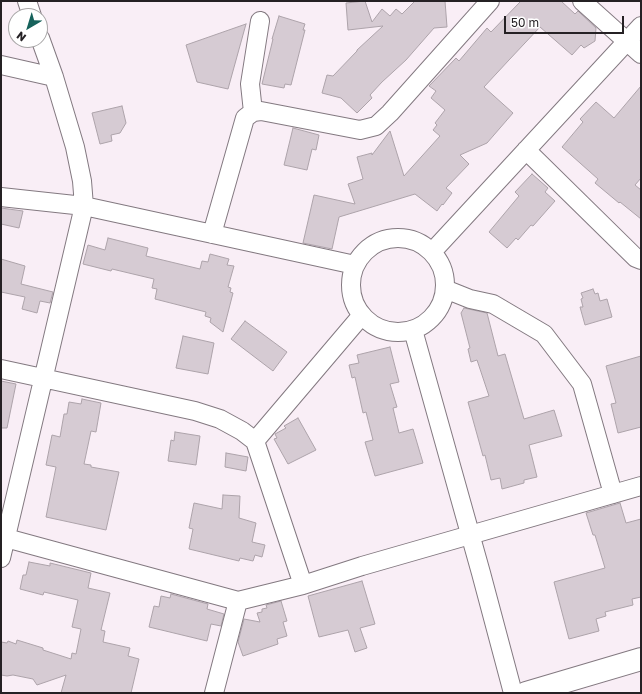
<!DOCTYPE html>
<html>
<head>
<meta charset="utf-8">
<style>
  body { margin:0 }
  #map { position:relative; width:642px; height:694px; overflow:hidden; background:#f9eef6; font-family:"Golos Text",sans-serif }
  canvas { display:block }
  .frame { position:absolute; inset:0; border:2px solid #252124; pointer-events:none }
  .north { position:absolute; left:8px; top:8px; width:40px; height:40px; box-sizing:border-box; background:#fff; border:1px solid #a8a6a7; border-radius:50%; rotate:218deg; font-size:11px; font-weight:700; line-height:16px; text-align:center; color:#252124 }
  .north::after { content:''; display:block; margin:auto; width:14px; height:18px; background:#16625b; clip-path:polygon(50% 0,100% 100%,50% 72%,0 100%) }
  .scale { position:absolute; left:504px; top:16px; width:120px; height:18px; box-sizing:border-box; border:2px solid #252124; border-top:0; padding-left:5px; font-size:12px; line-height:14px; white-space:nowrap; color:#252124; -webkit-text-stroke:3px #fff; paint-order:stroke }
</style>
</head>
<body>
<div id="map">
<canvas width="642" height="694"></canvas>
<div class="frame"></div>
<div class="north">N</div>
<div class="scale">50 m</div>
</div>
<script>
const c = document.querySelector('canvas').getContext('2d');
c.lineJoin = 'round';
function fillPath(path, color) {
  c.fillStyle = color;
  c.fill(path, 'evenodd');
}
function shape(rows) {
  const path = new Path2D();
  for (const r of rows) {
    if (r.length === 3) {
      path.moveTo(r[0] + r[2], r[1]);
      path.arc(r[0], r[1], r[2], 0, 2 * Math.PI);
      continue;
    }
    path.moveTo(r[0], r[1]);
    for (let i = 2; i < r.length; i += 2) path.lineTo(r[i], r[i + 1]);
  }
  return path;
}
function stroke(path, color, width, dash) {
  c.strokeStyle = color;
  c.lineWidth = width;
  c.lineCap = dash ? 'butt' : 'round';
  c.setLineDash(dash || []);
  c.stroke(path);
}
const building = shape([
  [365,1,372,22,382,9,390,16,396,9,402,14,415,1,445,1,447,27,434,28,406,60,382,82,370,95,372,98,357,113,341,98,322,93,327,75,333,76,357,51,357,50,383,26,348,30,346,3,365,1],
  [521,1,561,1,575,14,578,11,596,28,595,41,584,48,581,45,572,55,540,27,509,60,484,87,513,113,487,143,460,155,469,164,446,188,452,193,443,205,442,204,437,211,415,194,339,217,332,249,303,243,314,195,355,204,348,184,363,179,357,157,372,153,372,155,390,131,404,176,440,136,433,130,437,125,435,123,445,110,431,98,436,91,429,86,456,58,459,61,487,28,491,32,521,1],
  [279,16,305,24,303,30,305,30,291,85,285,84,284,88,262,84,273,39,272,39,279,16],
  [246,24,228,89,197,82,186,45,246,24],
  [641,86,641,178,635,185,641,190,641,219,620,202,619,203,595,183,598,179,562,147,583,122,580,119,596,102,614,118,641,86],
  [122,106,126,123,120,133,111,135,112,141,100,144,92,113,122,106],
  [293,128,319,135,316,150,312,149,307,170,284,165,293,128],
  [532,174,548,188,545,192,555,201,533,226,531,225,518,240,516,238,507,248,489,232,519,196,515,192,532,174],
  [1,208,23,211,19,228,1,224,1,208],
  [108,238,148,248,146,256,200,269,202,261,208,262,210,254,229,259,227,265,234,266,228,287,231,288,230,292,233,293,223,332,210,322,211,318,205,316,206,312,155,299,157,289,152,288,154,279,112,269,111,271,83,264,88,245,105,250,108,238],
  [1,259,25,266,21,284,53,292,50,303,40,301,37,313,22,309,25,297,1,292,1,259],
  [593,289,595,294,598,293,600,301,607,299,612,317,585,325,580,307,583,307,581,299,583,298,581,293,593,289],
  [464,308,487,313,498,356,505,354,524,419,554,410,562,436,529,445,537,477,524,480,524,483,502,489,500,478,491,480,485,455,483,456,468,402,489,396,477,360,471,362,468,349,470,348,461,313,464,308],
  [245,321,287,352,273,371,231,339,245,321],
  [183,336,214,343,208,374,176,368,183,336],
  [390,347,399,382,390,384,397,407,393,408,399,433,413,429,423,463,375,476,365,442,373,440,366,412,363,413,355,377,352,378,349,365,359,363,357,355,390,347],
  [641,356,641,427,618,433,611,404,616,403,606,366,641,356],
  [1,381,16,384,7,428,1,428,1,381],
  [82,399,101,403,96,432,91,431,84,464,91,465,91,467,119,472,106,530,46,517,56,467,46,465,52,435,60,437,64,414,67,414,69,402,81,404,82,399],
  [298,418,316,450,288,464,274,439,277,438,275,434,286,428,284,426,298,418],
  [175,432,200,436,196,465,168,461,171,440,174,441,175,432],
  [226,453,248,457,246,471,225,467,226,453],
  [223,495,240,496,239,518,256,523,252,542,265,545,262,557,255,555,253,561,240,558,239,561,189,549,193,529,189,528,194,503,222,509,223,495],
  [620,503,626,523,641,519,641,597,632,599,633,605,605,612,606,616,596,619,599,631,569,639,554,582,605,568,595,535,593,535,586,513,620,503],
  [29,562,50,566,50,563,91,573,88,588,110,593,101,630,105,631,103,642,130,648,128,656,139,659,131,693,61,693,66,675,37,685,33,679,13,675,7,676,1,675,1,642,7,643,8,641,16,644,17,640,43,648,43,650,71,659,72,653,76,654,81,629,72,627,78,600,44,592,43,595,20,589,23,575,26,575,29,562],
  [362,581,375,624,360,628,367,648,355,652,348,630,319,637,308,596,362,581],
  [171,594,208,604,207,609,224,614,221,626,211,624,207,641,149,627,154,606,159,607,161,596,170,598,171,594],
  [281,601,287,621,283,622,287,636,277,639,278,644,243,656,238,642,244,619,260,622,257,613,262,612,262,609,267,608,266,605,281,601]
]);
const minor = shape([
  [27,1,32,16],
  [582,1,641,54],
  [1,65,54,77],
  [253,112,250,84,260,21],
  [526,150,636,258,641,260],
  [1,197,84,206,355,265],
  [212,234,245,118,253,112,261,111,360,130,376,126,390,113,490,1],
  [398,285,47],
  [432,252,641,26],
  [445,289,470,299,493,304,544,334,582,384,613,494],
  [413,330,481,573,513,693],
  [1,369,195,411,220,419,242,431,255,441],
  [6,538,238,601,303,585,362,566,641,486],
  [1,558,84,206,82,181,75,147,54,77,40,38],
  [303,585,255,441,362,315],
  [214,693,238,601]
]);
const tertiary = shape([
  [526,693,641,659]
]);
fillPath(building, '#d6cbd3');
stroke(building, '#ada3aa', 1);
stroke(minor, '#837980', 20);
stroke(tertiary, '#837980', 24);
stroke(minor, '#fff', 18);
stroke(tertiary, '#fff', 22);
</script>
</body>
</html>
